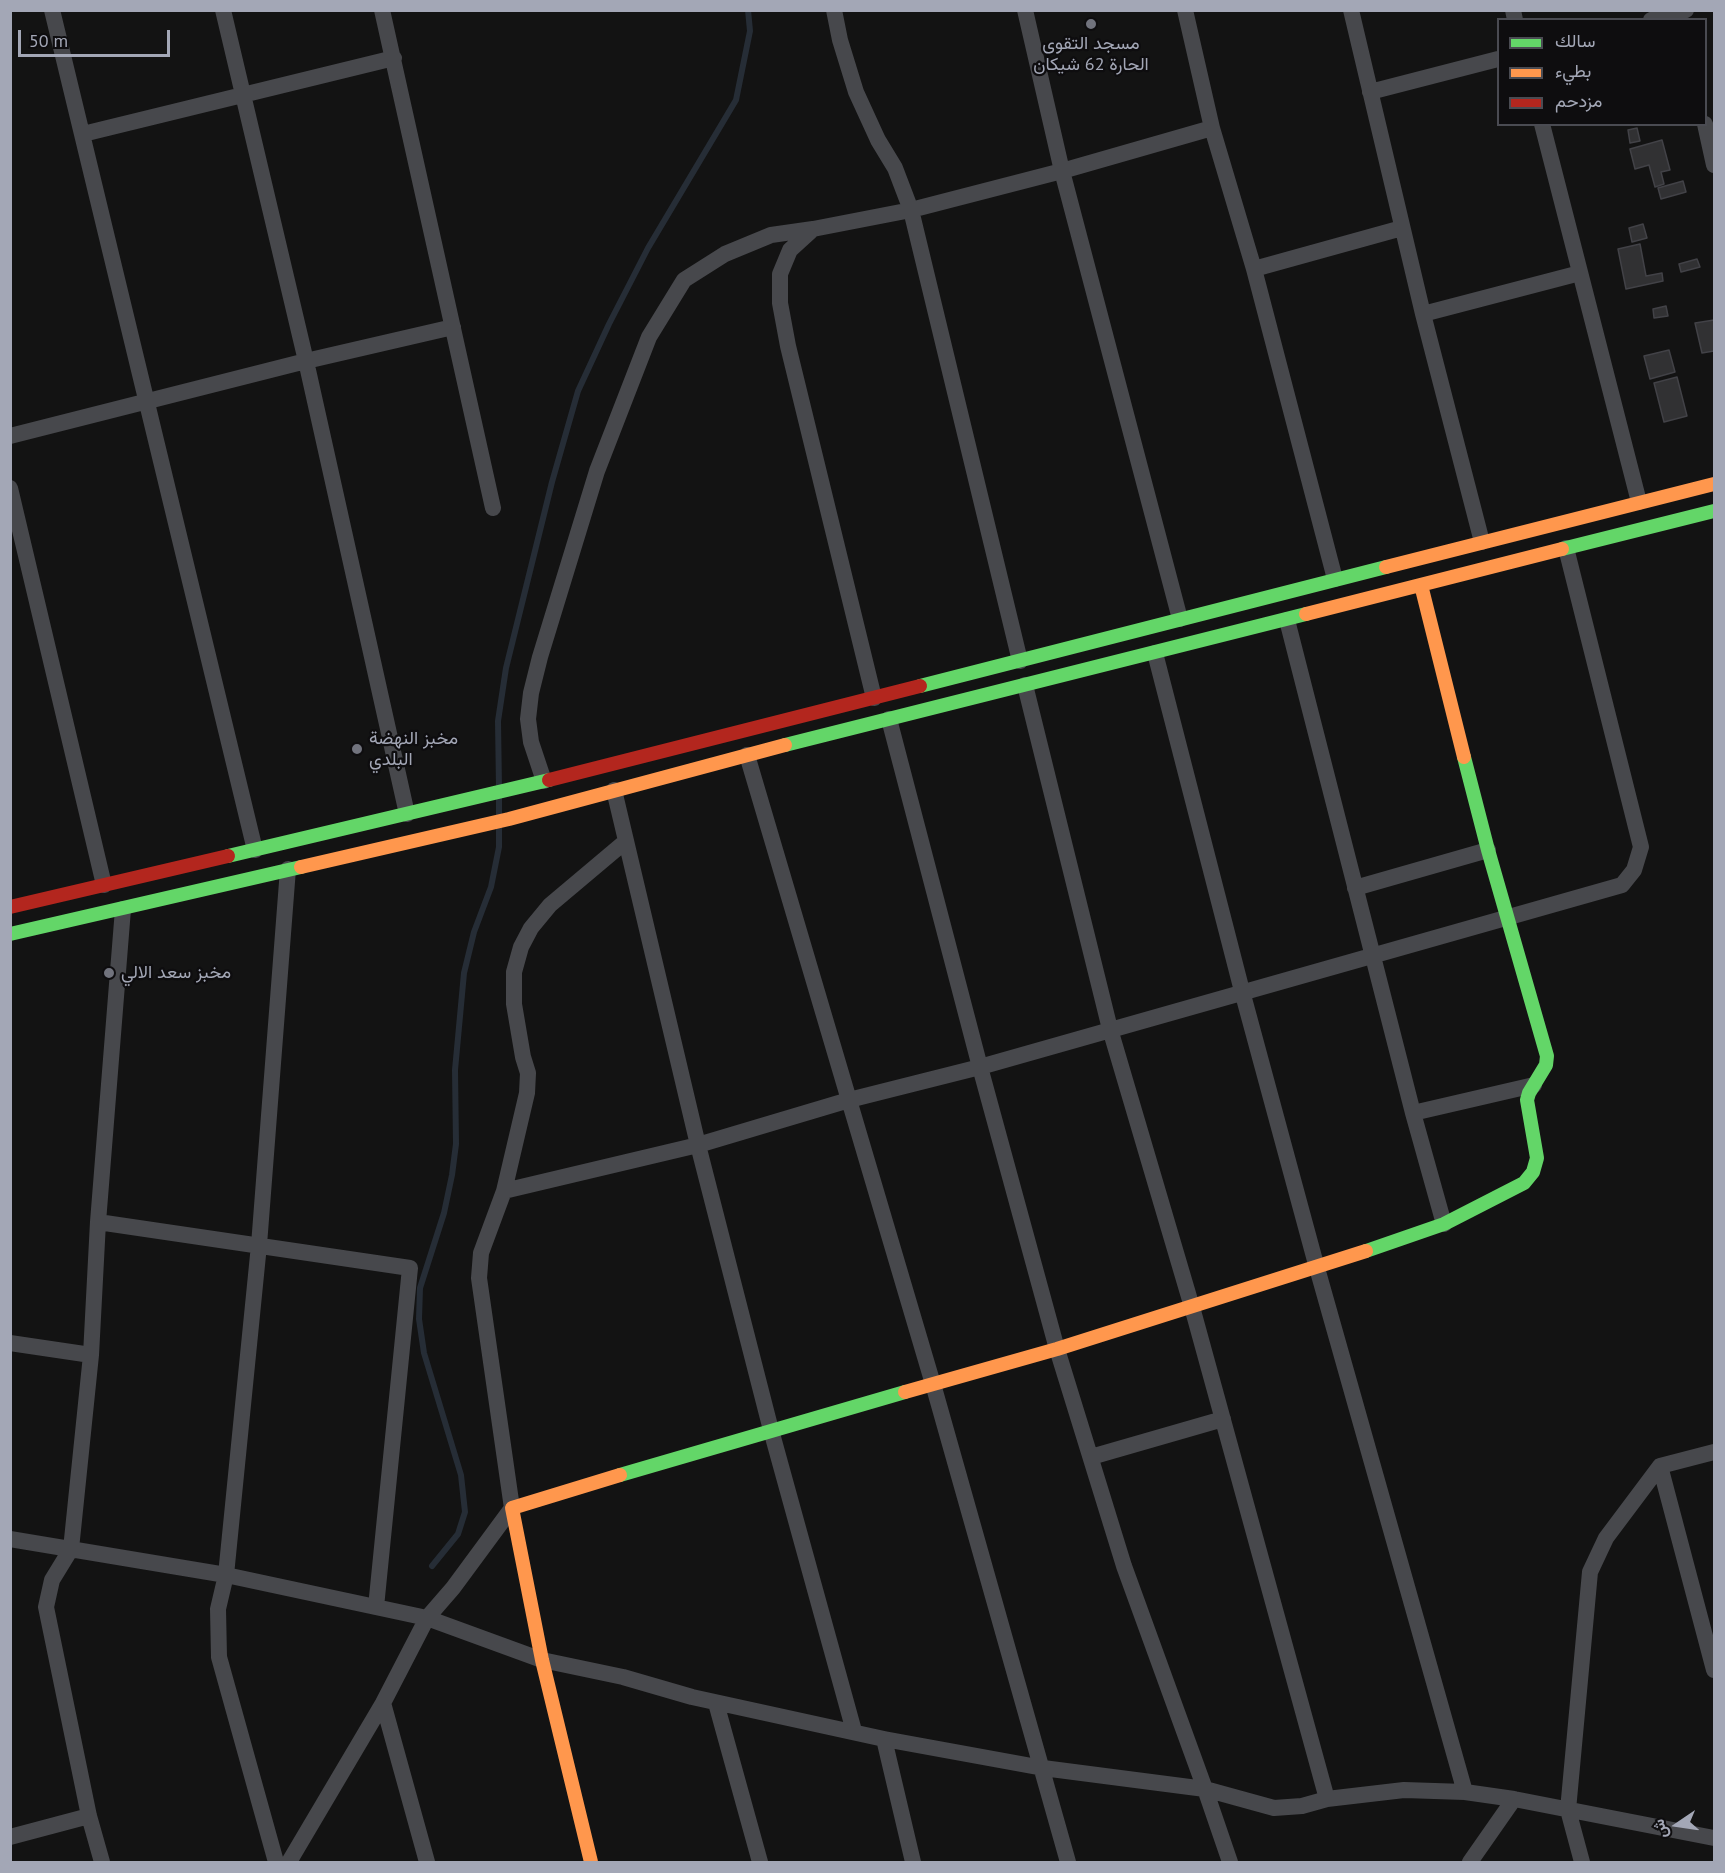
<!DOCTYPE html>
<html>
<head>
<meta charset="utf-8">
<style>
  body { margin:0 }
  #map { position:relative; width:1725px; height:1873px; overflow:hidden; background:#131313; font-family:"PT Sans",Vazirmatn,sans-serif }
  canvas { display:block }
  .frame { position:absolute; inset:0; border:12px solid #a3a7b6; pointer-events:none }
  .legend { position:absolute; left:1497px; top:18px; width:210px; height:108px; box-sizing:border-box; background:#0e0d0f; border:2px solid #4a4b52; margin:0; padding:8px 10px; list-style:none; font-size:18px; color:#a3a7b6 }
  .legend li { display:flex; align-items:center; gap:12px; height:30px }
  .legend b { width:30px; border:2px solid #4a4b52 }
  .north { position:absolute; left:1647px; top:1795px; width:60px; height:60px; -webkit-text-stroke:4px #0e0d0f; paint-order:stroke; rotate:257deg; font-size:16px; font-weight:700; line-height:24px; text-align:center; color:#a3a7b6 }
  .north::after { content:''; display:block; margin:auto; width:21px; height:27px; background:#a3a7b6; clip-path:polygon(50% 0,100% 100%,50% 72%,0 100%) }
  .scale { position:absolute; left:18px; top:30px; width:152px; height:27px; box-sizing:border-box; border:3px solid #a3a7b6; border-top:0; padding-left:8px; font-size:18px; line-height:21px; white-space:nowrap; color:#a3a7b6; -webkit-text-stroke:4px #0e0d0f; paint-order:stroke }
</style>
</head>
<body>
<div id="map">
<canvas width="1725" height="1873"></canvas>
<div class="frame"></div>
<ul class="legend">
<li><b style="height:8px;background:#63d668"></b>سالك</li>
<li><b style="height:8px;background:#ff974d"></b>بطيء</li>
<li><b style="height:8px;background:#b3261e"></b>مزدحم</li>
</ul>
<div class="north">ش</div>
<div class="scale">50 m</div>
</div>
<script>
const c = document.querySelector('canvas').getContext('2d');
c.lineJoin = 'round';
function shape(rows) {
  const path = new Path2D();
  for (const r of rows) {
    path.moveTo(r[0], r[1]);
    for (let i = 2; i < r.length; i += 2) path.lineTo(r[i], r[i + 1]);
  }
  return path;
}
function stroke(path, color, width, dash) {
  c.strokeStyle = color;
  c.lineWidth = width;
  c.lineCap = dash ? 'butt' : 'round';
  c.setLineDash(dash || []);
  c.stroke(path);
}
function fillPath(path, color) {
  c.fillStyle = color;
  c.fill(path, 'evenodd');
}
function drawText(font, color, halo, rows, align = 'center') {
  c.font = font + ' "PT Sans",Vazirmatn,sans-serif';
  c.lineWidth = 4.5;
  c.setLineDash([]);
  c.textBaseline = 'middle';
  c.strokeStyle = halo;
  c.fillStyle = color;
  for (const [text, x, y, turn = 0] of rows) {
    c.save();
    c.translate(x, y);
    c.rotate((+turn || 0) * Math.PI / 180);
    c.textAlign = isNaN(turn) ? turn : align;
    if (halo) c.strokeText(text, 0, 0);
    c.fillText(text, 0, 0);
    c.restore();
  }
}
const stream = shape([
  [499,788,498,721,506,668,552,482,578,391,609,324,648,248,736,100,750,31,748,10],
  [432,1566,458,1534,465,1512,461,1475,424,1353,419,1319,420,1288,444,1213,452,1175,456,1144,455,1070,464,973,474,932,491,887,499,847,499,798]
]);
const building = shape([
  [1637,128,1640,141,1630,143,1628,130,1637,128],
  [1662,140,1670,170,1661,172,1664,184,1655,187,1649,165,1635,169,1630,149,1662,140],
  [1683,181,1686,192,1661,199,1658,188,1683,181],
  [1643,224,1647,238,1632,242,1629,228,1643,224],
  [1640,244,1646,276,1662,273,1663,281,1626,289,1618,249,1640,244],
  [1697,259,1700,267,1681,272,1679,264,1697,259],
  [1666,306,1668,316,1654,318,1653,309,1666,306],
  [1714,320,1714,351,1702,353,1695,323,1714,320],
  [1669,350,1675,372,1650,379,1644,356,1669,350],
  [1677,377,1687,416,1664,422,1654,383,1677,377]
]);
const street = shape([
  [52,10,255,850],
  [223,10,306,361,407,814],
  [382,10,493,508],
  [834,10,840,40,856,92,878,140,895,168,911,210,1020,661],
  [1025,10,1062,171,1180,619],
  [1185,10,1212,128,1254,269,1335,579],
  [1351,10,1423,314,1482,542],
  [1513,10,1515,20],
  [1651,20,1686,10],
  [1370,92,1498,59],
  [1542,124,1639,502],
  [1705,124,1714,165],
  [83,134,394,58],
  [1254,269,1402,228],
  [1423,314,1580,273],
  [10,436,306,361,453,327],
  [10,488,104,885],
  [1287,620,1413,1113,1444,1224],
  [1155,653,1242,991,1317,1268,1465,1792],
  [1025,685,1110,1029,1192,1307,1327,1799],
  [874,698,788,346,780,303,780,274,790,250,813,229,911,210,1062,171,1212,128],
  [889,719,980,1067,1057,1349,1124,1566,1205,1789,1230,1862],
  [747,755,933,1384,1068,1862],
  [544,781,531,742,528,719,531,693,540,657,597,471,649,337,684,280,725,254,771,235,813,229],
  [614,790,698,1145,771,1430,854,1731],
  [1355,888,1488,850],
  [1413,1113,1534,1085],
  [504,1191,698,1145,849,1100,980,1067,1622,885,1634,870,1641,847,1566,548],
  [98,1222,410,1268,376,1607],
  [10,1343,91,1355],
  [1091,1457,1223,1419],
  [1660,1466,1714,1670],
  [10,1539,226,1575,427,1618,542,1660,623,1677,692,1697,884,1739,1043,1768,1205,1789,1274,1808,1302,1806,1327,1799,1404,1790,1465,1792,1514,1799,1714,1838],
  [383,1703,427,1862],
  [716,1703,760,1862],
  [884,1739,913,1862],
  [10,1837,89,1816],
  [102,1862,89,1816,46,1607,52,1580,71,1549,91,1355,98,1222,123,909],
  [276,1862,219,1657,218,1609,226,1575,259,1245,288,869],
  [289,1862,383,1703,427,1618,453,1588,512,1508,479,1278,481,1253,504,1191,527,1093,528,1073,523,1057,514,1004,514,972,521,947,531,928,550,905,626,841],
  [1470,1862,1514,1799],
  [1582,1862,1568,1810,1590,1572,1606,1538,1660,1466,1714,1452]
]);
const fast = shape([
  [1562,549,1714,511],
  [920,686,1386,567],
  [785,745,1306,614],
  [228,856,549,780],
  [10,934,301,867],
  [1366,1251,1444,1224,1524,1183,1533,1172,1537,1158,1527,1100,1529,1093,1546,1065,1547,1056,1488,850,1464,757],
  [620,1475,905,1392]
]);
const slow = shape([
  [1386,567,1714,484],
  [1421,585,1464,757],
  [1306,614,1562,549],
  [301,867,509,819,785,745],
  [905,1392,1057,1349,1366,1251],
  [591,1862,542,1660,512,1508,620,1475]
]);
const jam = shape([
  [549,780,920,686],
  [10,907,228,856]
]);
const markers = [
  [1091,24,6,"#71737d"],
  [357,749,6,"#71737d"],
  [109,973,6,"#71737d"]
];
const poiNames = [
  ["مسجد التقوى",1091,44,"center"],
  ["الحارة 62 شيكان",1091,65,"center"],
  ["مخبز النهضة",369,739],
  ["البلدي",369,760],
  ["مخبز سعد الالي",121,973]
];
stroke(stream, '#262d36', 6);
fillPath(building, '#313133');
stroke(building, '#424247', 1.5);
stroke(street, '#47484c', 16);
stroke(fast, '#63d668', 14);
stroke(slow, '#ff974d', 14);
stroke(jam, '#b3261e', 14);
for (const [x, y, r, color] of markers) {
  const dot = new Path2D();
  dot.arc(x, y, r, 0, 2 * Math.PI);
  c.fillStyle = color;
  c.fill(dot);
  stroke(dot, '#0e0d0f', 2);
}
drawText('18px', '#a3a7b6', '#0e0d0f', poiNames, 'left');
</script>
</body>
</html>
